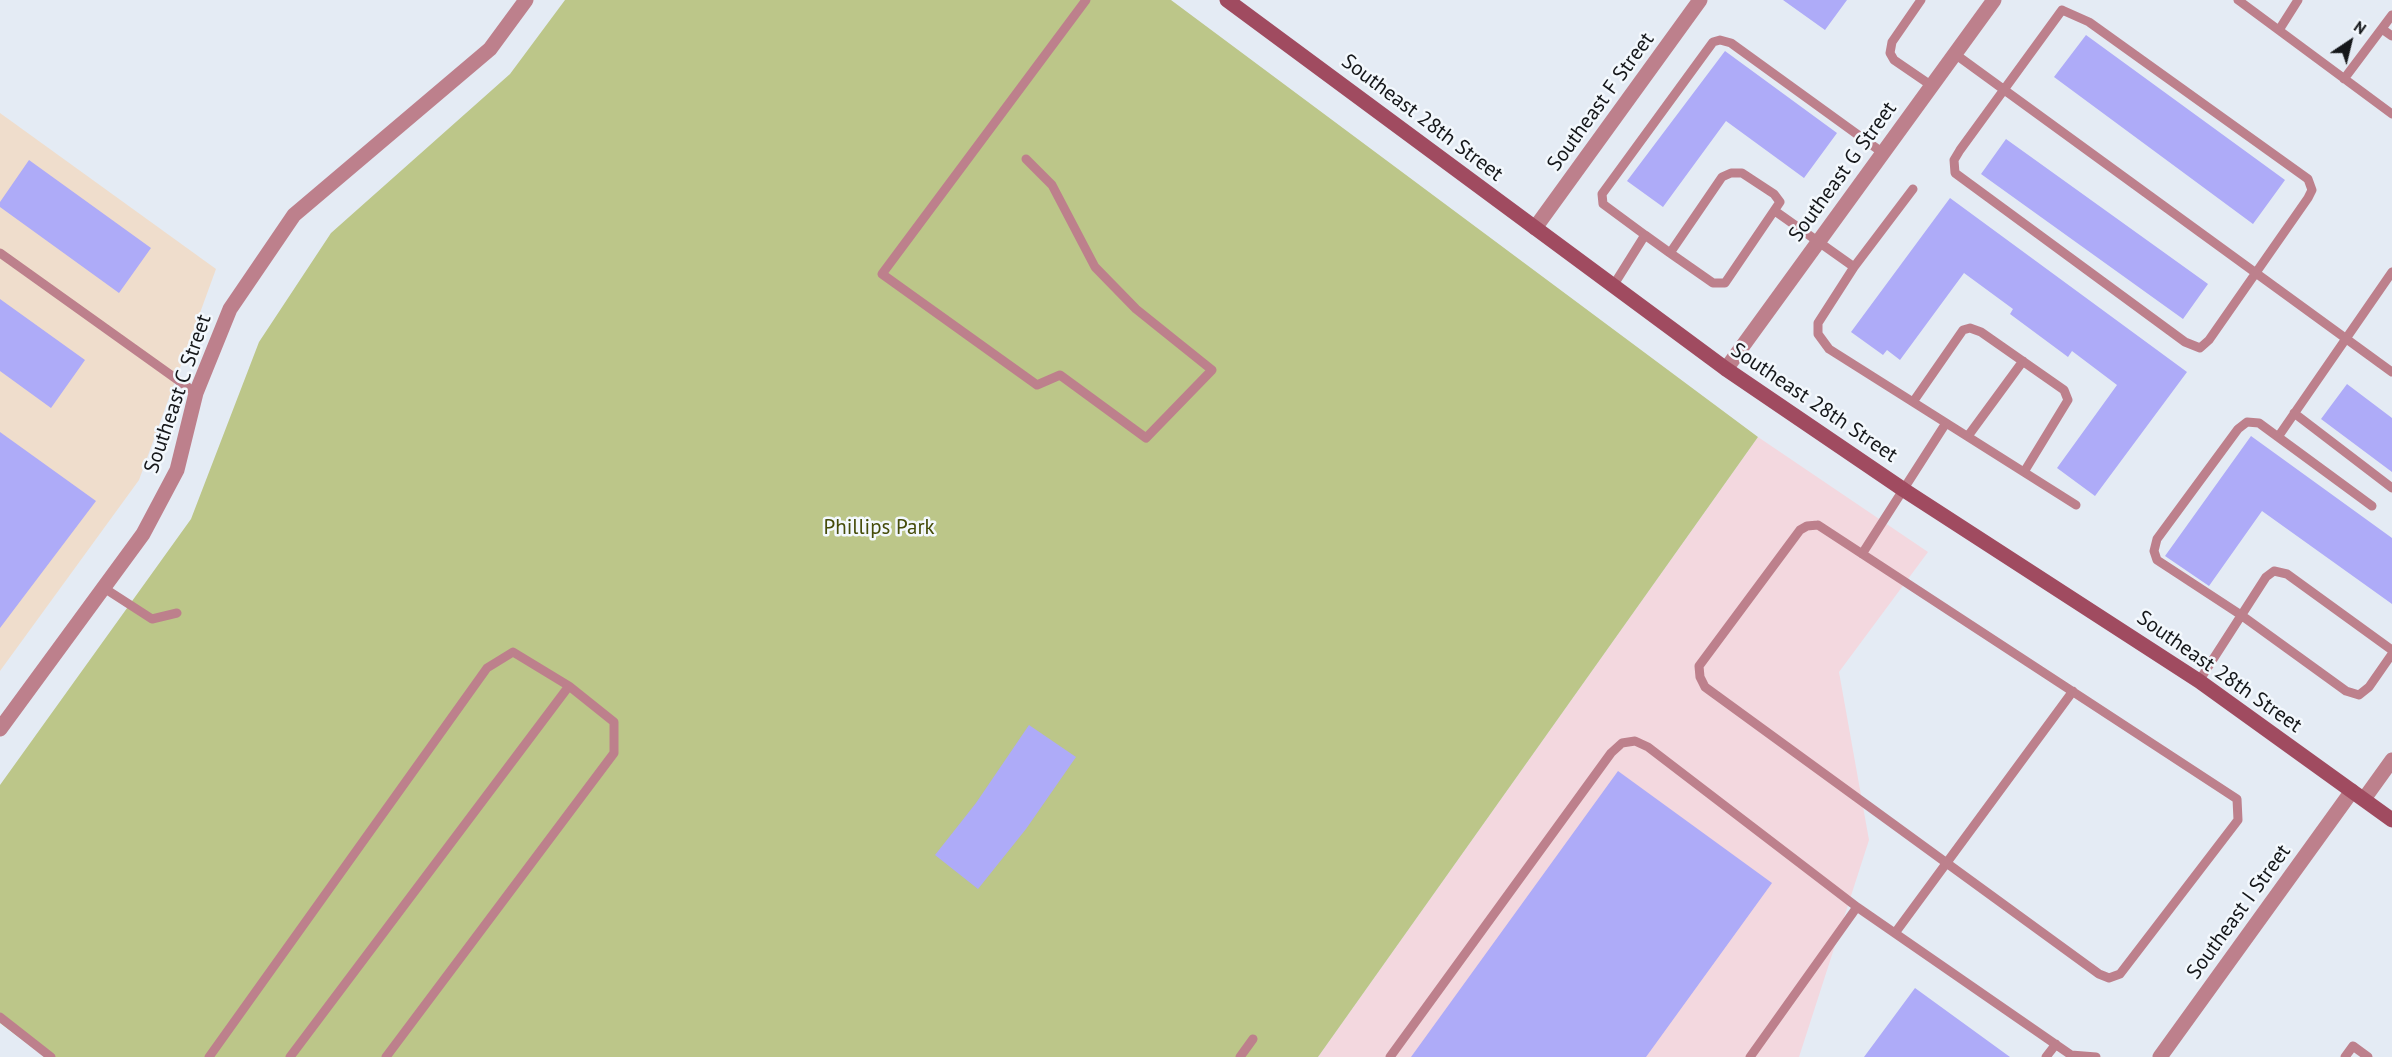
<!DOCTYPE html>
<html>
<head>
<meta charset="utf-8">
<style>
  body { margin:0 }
  #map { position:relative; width:2392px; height:1057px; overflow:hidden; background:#e4ebf4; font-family:"PT Sans",sans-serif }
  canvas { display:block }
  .north { position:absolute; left:2320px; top:12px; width:60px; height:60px; -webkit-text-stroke:4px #f3f8fd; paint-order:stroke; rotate:35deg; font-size:16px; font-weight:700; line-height:24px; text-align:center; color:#15171a }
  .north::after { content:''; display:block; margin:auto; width:21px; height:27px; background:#15171a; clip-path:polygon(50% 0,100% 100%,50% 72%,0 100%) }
</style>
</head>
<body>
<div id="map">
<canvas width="2392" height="1057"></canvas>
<div class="north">N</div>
</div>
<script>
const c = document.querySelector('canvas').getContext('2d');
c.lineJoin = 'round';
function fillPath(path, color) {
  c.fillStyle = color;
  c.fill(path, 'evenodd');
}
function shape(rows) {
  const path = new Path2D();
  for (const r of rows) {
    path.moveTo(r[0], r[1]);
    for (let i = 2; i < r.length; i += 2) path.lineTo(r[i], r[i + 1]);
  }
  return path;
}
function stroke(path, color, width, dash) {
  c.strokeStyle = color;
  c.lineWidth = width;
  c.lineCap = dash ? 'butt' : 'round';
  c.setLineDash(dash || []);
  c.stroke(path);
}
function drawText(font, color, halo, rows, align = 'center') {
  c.font = font + ' "PT Sans",sans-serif';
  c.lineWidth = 5;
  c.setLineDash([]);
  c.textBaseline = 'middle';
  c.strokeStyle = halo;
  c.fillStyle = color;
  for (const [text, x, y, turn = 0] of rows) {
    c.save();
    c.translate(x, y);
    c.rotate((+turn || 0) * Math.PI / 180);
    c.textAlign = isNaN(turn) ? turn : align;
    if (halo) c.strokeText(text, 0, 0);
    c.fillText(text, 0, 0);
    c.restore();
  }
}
const commercial = shape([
  [0,113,216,269,139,480,0,671]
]);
const industrial = shape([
  [1758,437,1928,552,1839,672,1869,840,1799,1057,1318,1057]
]);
const green = shape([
  [565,0,1171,0,1758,437,1318,1057,45,1057,0,1023,0,785,191,519,259,342,331,233,510,74]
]);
const building = shape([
  [1783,0,1847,0,1825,30],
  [2086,35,2285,180,2253,224,2054,77],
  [1725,51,1837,133,1804,178,1726,121,1663,207,1627,181],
  [2006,139,2208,284,2183,319,1981,174],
  [29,160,151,248,119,293,0,207,0,202],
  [1950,198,2187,372,2095,496,2057,468,2117,385,2072,351,2068,357,2010,314,2013,309,1964,273,1900,360,1887,350,1883,355,1851,332],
  [0,299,85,360,51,408,0,371],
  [2347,384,2392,418,2392,472,2321,419],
  [0,432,96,501,0,628],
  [2251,436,2392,538,2392,604,2262,511,2209,586,2165,556],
  [1029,725,1076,757,1026,829,978,889,935,855,976,803],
  [1618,771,1772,883,1646,1057,1411,1057],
  [1915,988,2010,1057,1864,1057]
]);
const service = shape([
  [1921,0,1892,42,1890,53,1894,60,1932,86],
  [2238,0,2392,114],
  [2062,10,2089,22,2308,179,2312,190,2308,198,2209,340,2200,348,2185,342,1955,173,1954,160,1960,150,2062,10],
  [2382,29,2392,36],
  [2279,30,2298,0],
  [1955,54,2392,372],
  [2344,79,2392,15],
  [1026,159,1052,185,1095,267,1136,309,1212,370,1146,438,1060,375,1037,385,882,274,1086,0],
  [1775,211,1854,267,1913,189],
  [1645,235,1670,253,1713,283,1725,283,1780,202,1774,194,1742,173,1731,173,1722,177,1670,253],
  [0,253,196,393],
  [1854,267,1818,323,1818,334,1829,349,2076,505],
  [1613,286,1645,235,1603,204,1602,194,1713,42,1720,40,1731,43,1883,153],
  [1913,402,1963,330,1970,328,1981,332,2064,390,2068,400,2024,472],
  [2294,413,2392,488],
  [1968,436,2023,361],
  [2278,437,2392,272],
  [2372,506,2259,423,2247,422,2238,429,2157,539,2154,551,2157,560,2241,615,2346,691,2359,695,2369,687,2392,654],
  [1818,525,2237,799,2238,820,2120,974,2109,978,2099,974,1705,687,1700,677,1699,666,1800,530,1807,526,1818,525],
  [1862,554,1946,423],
  [104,588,152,619,177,613],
  [2199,681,2266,577,2274,571,2287,574,2392,650],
  [1895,933,2073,691],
  [0,1017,51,1057],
  [209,1057,487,668,513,652,569,686,614,722,614,753,386,1057],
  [290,1057,569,686],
  [1240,1057,1253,1039],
  [1390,1057,1611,753,1622,743,1635,741,1648,747,1857,907],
  [1750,1057,1857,907,2071,1055,2096,1057],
  [2046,1057,2056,1044],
  [2345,1057,2353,1046,2368,1057]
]);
const minor = shape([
  [1535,228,1700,0],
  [1726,369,1994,0],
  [2364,799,2392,760],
  [2160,1057,2352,791]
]);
const tertiary = shape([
  [0,729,143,534,177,470,196,393,230,309,294,215,490,49,526,0]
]);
const secondary = shape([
  [1227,0,1726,369,1904,490,2199,681,2392,820]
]);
const streetNames = [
  ["Southeast F Street",1601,102,-54],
  ["Southeast 28th Street",1422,118,37],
  ["Southeast G Street",1843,172,-54],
  ["Southeast C Street",178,394,-71],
  ["Southeast 28th Street",1814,403,34],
  ["Southeast 28th Street",2219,672,35],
  ["Southeast I Street",2239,912,-54]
];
const parkNames = [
  ["Phillips Park",879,528]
];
fillPath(commercial, '#efddcc');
fillPath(industrial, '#f3d8df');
fillPath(green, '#bcc689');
fillPath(building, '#aeabf8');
stroke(service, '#bd808c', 9);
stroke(minor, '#bd808c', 15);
stroke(tertiary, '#bd808c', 15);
stroke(secondary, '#a04b60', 15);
drawText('21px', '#15171a', '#f3f8fd', streetNames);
drawText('21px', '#454c0a', '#f3f8fd', parkNames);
</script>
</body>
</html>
